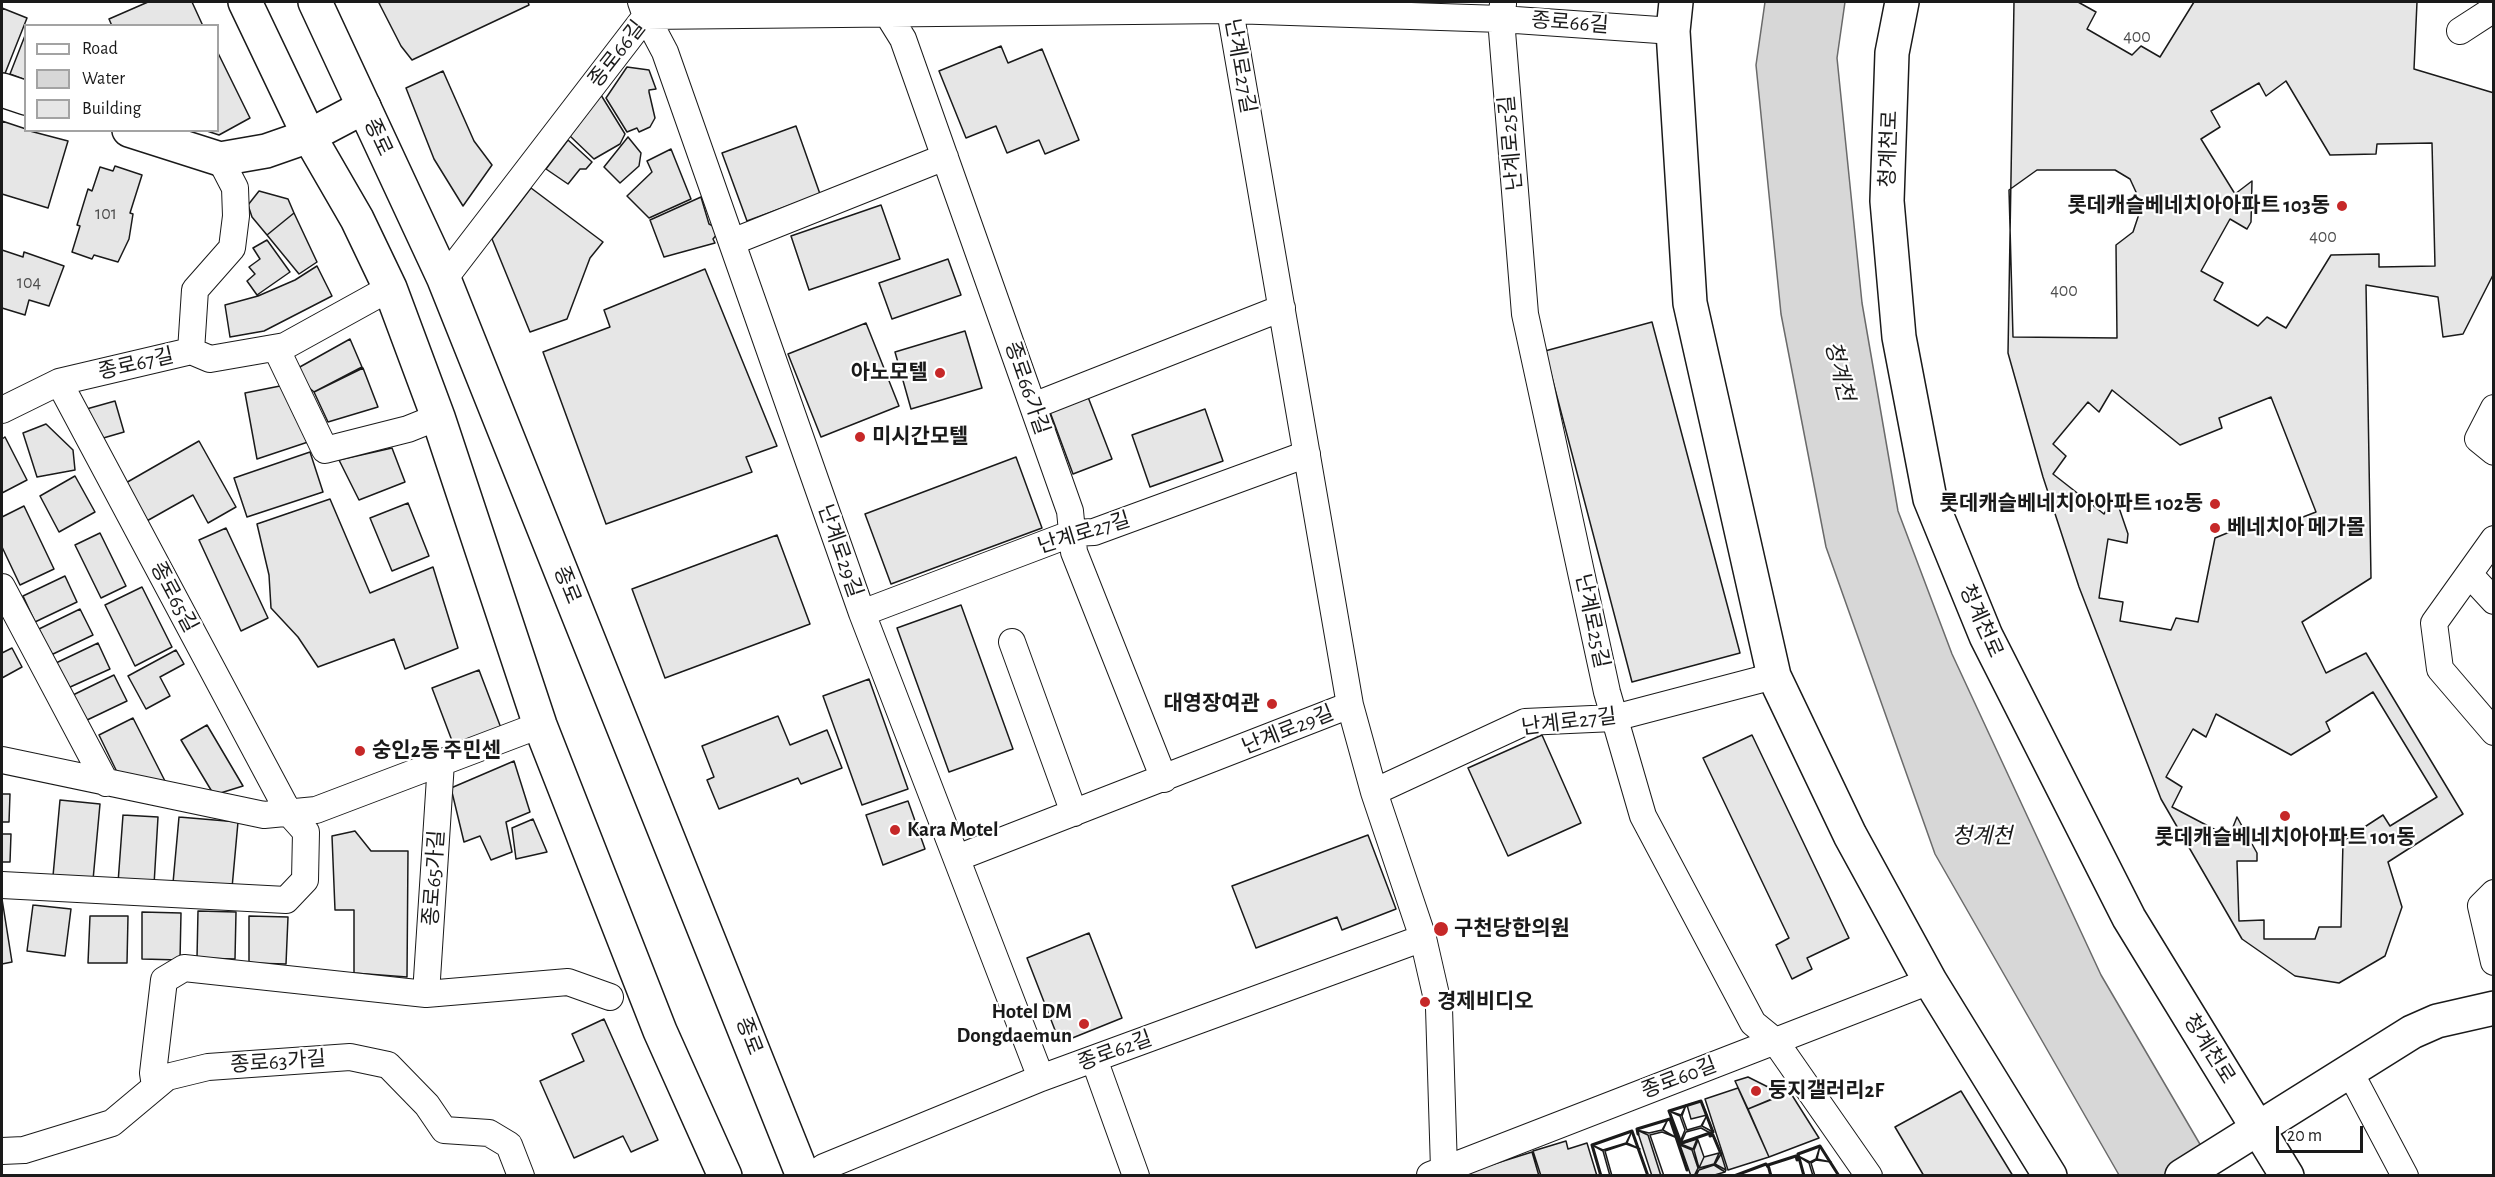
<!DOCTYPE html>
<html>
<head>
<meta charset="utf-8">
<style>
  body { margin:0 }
  #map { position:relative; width:2495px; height:1177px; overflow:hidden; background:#fff; font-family:"Alegreya Sans",sans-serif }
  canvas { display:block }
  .frame { position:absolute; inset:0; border:3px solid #1a1a1a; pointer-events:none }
  .legend { position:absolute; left:24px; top:24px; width:195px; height:108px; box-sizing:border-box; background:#fff; border:2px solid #a3a3a3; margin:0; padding:8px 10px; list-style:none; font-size:18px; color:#1a1a1a }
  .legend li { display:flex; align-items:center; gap:12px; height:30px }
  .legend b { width:30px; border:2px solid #a3a3a3 }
  .scale { position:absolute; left:2276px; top:1126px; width:87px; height:27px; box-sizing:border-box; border:3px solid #1a1a1a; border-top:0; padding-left:8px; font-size:18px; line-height:21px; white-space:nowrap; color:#1a1a1a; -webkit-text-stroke:4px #fff; paint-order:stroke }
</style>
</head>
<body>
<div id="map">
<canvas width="2495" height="1177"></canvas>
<div class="frame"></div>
<ul class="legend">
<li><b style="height:8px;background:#fff"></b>Road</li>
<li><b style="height:16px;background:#d7d7d7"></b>Water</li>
<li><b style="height:16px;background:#e6e6e6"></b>Building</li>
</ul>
<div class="scale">20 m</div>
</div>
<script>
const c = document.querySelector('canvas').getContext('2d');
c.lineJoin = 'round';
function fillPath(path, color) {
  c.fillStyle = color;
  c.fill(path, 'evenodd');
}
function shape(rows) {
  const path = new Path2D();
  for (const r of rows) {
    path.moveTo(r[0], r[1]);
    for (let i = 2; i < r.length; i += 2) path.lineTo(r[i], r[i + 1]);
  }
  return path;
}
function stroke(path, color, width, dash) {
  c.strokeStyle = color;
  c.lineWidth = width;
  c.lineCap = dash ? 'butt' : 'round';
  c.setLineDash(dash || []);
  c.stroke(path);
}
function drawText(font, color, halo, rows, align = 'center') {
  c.font = font + ' "Alegreya Sans","Noto Sans KR",sans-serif';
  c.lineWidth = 4.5;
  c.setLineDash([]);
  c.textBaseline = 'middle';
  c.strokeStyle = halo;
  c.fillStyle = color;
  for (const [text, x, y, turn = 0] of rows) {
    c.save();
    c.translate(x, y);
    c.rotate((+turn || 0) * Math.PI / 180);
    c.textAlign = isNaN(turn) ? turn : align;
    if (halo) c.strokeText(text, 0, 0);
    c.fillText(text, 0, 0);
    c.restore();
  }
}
const water = shape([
  [1765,2,1845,2,1837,58,1862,303,1898,511,1952,654,2101,975,2218,1175,2119,1175,1935,854,1826,547,1781,314,1756,65,1765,2]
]);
const building = shape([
  [148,2,192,2,203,26,112,26,109,19,148,2],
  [381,2,528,2,529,5,412,60,401,46,379,3,381,2],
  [665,2,694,2,694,7,672,8,665,2],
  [2014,2,2417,2,2414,69,2494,93,2494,273,2463,334,2443,337,2438,297,2366,285,2371,578,2302,622,2326,673,2366,653,2463,814,2388,862,2402,907,2385,956,2339,983,2295,976,2242,939,2161,799,2079,587,2043,477,2008,353,2014,2],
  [2078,2,2194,2,2160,57,2141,46,2132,55,2087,29,2096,12,2078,2],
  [2,8,27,18,4,76,2,75,2,8],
  [26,33,26,80,10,74,26,33],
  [1001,46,1008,63,1042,49,1079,140,1045,154,1039,140,1007,153,996,126,966,138,939,71,1001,46],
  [218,53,250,118,219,135,204,130,218,130,218,53],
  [627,67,649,70,656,89,649,90,649,92,655,118,650,127,639,132,637,128,627,132,606,98,627,67],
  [443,71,474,141,492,165,463,206,434,159,406,88,443,71],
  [2286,81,2330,155,2376,154,2377,144,2432,143,2435,266,2379,267,2379,254,2331,255,2286,328,2267,317,2258,326,2214,300,2223,283,2201,271,2230,219,2247,229,2251,222,2252,181,2235,194,2201,139,2220,127,2211,111,2259,83,2266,96,2286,81],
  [601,95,625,134,620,144,594,159,570,136,601,95],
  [2,121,26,129,26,130,68,141,48,208,2,194,2,121],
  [796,126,820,194,747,221,722,153,796,126],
  [628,137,641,153,639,166,620,183,604,167,628,137],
  [568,140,592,162,586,169,580,169,568,184,546,169,568,140],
  [671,149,691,199,649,218,627,196,652,172,647,161,671,149],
  [115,166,142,175,130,213,133,214,129,239,118,262,94,255,92,259,72,252,80,226,77,225,88,189,92,191,100,167,113,171,115,166],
  [2037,170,2115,170,2130,179,2142,205,2133,232,2116,245,2117,338,2013,337,2009,190,2037,170],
  [531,188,603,242,590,258,567,319,530,332,492,239,531,188],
  [259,191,288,199,294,213,267,235,252,217,248,205,259,191],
  [701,197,709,224,715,227,718,233,713,239,715,243,664,257,650,220,701,197],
  [881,205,900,259,809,290,791,236,881,205],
  [294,213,317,262,299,274,267,235,294,213],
  [267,240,290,272,257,295,247,281,255,274,249,267,260,259,253,248,267,240],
  [2,250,23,257,24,252,64,266,49,306,29,300,25,315,2,308,2,250],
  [948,259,961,295,892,319,879,283,948,259],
  [317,266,332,296,264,331,230,337,225,305,258,296,295,280,317,266],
  [705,269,777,446,746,457,752,472,606,524,543,352,610,327,604,310,705,269],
  [1652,322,1740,653,1632,682,1545,351,1652,322],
  [866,323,899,406,821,437,788,354,866,323],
  [965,331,982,388,911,409,895,352,965,331],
  [350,339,362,367,314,392,306,385,298,368,350,339],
  [363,368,378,407,328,422,314,392,363,368],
  [285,385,308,442,257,459,245,393,285,385],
  [2112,390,2180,445,2222,428,2219,418,2271,397,2316,512,2264,532,2259,520,2215,538,2198,622,2176,618,2171,630,2120,621,2123,602,2099,598,2108,539,2127,543,2128,534,2115,496,2104,514,2053,474,2066,456,2053,444,2088,402,2099,412,2112,390],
  [1088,397,1112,459,1073,474,1050,412,1088,397],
  [115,401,124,432,93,441,83,410,115,401],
  [1205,409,1223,461,1150,487,1132,435,1205,409],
  [46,424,73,450,75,470,37,477,23,433,46,424],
  [5,437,27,480,2,493,2,439,5,437],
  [199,441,236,507,208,523,193,495,145,522,124,484,199,441],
  [392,448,405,482,359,500,339,460,392,448],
  [310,452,323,492,247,517,234,478,310,452],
  [1016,457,1042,528,891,584,865,514,1016,457],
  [75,476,95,512,59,532,40,496,75,476],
  [330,499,370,593,433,567,458,648,405,669,394,639,318,667,298,637,271,608,269,575,257,524,330,499],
  [408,503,429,556,392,571,370,518,408,503],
  [24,506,54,569,20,585,2,547,2,517,24,506],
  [226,528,268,618,241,631,199,540,226,528],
  [100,533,126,586,101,598,75,545,100,533],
  [777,535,810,624,665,678,632,589,777,535],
  [65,576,77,602,35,622,23,596,65,576],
  [142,587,172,647,135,666,105,605,142,587],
  [961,605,1013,749,949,772,897,628,961,605],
  [80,609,93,635,51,655,39,629,80,609],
  [98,643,110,669,68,688,56,663,98,643],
  [12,648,22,667,2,678,2,653,12,648],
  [176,650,184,664,160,677,170,696,146,709,128,676,176,650],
  [479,670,501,728,454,746,432,688,479,670],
  [114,675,127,701,85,721,73,695,114,675],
  [869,679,908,789,862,805,823,696,869,679],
  [2373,692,2437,797,2390,826,2383,815,2343,841,2341,927,2319,927,2315,939,2264,939,2264,920,2239,921,2237,861,2257,861,2257,853,2237,817,2229,837,2172,807,2182,787,2166,777,2193,729,2206,737,2216,714,2291,755,2330,731,2326,722,2373,692],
  [778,716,790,745,827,730,842,768,801,784,798,778,719,809,707,780,714,777,702,746,778,716],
  [133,718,166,783,117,772,99,735,133,718],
  [207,725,243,786,214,795,181,740,207,725],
  [1542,735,1581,823,1508,856,1468,768,1542,735],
  [1752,735,1849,938,1807,958,1812,969,1792,979,1776,945,1789,938,1703,758,1752,735],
  [514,761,530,812,506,822,512,852,491,860,480,836,464,842,451,788,514,761],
  [2,794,10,794,9,822,2,822,2,794],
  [60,800,100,804,93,880,53,876,60,800],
  [908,801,925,849,883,865,866,815,908,801],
  [123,815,158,817,154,885,118,883,123,815],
  [179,817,238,822,232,888,173,883,179,817],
  [533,819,547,852,516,859,512,828,533,819],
  [355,831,371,851,408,851,407,977,354,973,354,910,335,910,332,836,355,831],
  [2,834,11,834,10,862,2,862,2,834],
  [1368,835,1396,909,1342,930,1337,917,1256,948,1232,886,1368,835],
  [2,899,12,962,2,964,2,899],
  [33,905,71,909,65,956,27,951,33,905],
  [198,911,236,912,235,959,197,958,198,911],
  [142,912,181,913,180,960,142,959,142,912],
  [90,916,128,916,127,963,88,963,90,916],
  [249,916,288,917,286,964,249,963,249,916],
  [1089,933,1122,1018,1060,1043,1027,958,1089,933],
  [604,1019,658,1140,631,1152,623,1136,574,1158,540,1081,584,1061,572,1034,604,1019],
  [1748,1077,1778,1092,1779,1096,1748,1109,1735,1081,1748,1077],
  [1738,1088,1769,1157,1728,1170,1705,1099,1738,1088],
  [1961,1091,2013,1176,1924,1176,1895,1127,1961,1091],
  [1790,1092,1819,1138,1769,1157,1748,1109,1790,1092],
  [1701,1101,1707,1115,1691,1119,1687,1105,1701,1101],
  [1686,1105,1682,1116,1687,1130,1701,1126,1707,1115,1702,1126,1713,1132,1712,1134,1701,1128,1686,1132,1681,1143,1680,1142,1685,1130,1680,1116,1669,1111,1681,1115,1686,1105],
  [1668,1119,1663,1130,1675,1137,1662,1132,1650,1135,1664,1176,1661,1176,1648,1135,1637,1130,1649,1133,1662,1130,1668,1119],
  [1637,1130,1648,1135,1661,1176,1652,1176,1637,1130],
  [1632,1131,1627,1143,1640,1149,1626,1144,1605,1151,1612,1176,1610,1176,1603,1151,1592,1145,1603,1150,1626,1143,1632,1131],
  [1697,1139,1693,1149,1681,1144,1697,1139],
  [1697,1139,1694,1150,1699,1168,1714,1164,1719,1153,1715,1164,1726,1170,1725,1172,1714,1165,1699,1170,1694,1176,1698,1168,1692,1150,1680,1145,1693,1149,1697,1139],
  [1698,1140,1704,1157,1699,1168,1694,1150,1698,1140],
  [1566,1141,1568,1149,1587,1143,1597,1176,1541,1176,1533,1151,1566,1141],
  [1680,1145,1692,1150,1698,1168,1694,1176,1691,1176,1680,1145],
  [1820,1146,1817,1159,1831,1162,1816,1160,1811,1163,1815,1176,1813,1176,1809,1163,1798,1156,1810,1162,1816,1159,1820,1146],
  [1532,1152,1539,1176,1463,1176,1462,1174,1532,1152],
  [1719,1153,1714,1164,1699,1168,1704,1157,1719,1153],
  [1721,1154,1726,1170,1715,1164,1721,1154],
  [1714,1165,1725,1172,1711,1176,1696,1176,1699,1170,1714,1165]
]);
const street = shape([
  [641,2,646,16,665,52,862,613,1041,1078],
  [880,2,903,39,1070,511,1074,552,1164,779],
  [1231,2,1230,10,1350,705,1374,792,1423,938,1439,1008,1444,1169],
  [1503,4,1501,19,1525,314,1607,692,1643,816,1753,1023,1775,1041,1869,1176],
  [2460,31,2494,9],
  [732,242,945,157],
  [444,279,646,16,1230,10,1501,19,1673,31],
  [276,348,325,450,408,429,438,417],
  [191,351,195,290,232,248,236,216,235,188,220,159],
  [1033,406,1282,308],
  [2494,408,2478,439,2494,452],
  [2,410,59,382,191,351,210,359,285,346,390,288],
  [2494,539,2434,623,2440,669,2494,732],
  [2469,574,2494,601],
  [2,587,106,783],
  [862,613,1073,533,1094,532,1307,454],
  [1012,642,1074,813],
  [2,760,264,815,316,810,540,725],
  [1374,792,1525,722,1614,718,1774,676],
  [957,858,1350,705],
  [2,885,286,900,305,880,306,832,289,813,59,382],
  [2494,893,2481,906,2494,962],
  [426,994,441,762],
  [1094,1059,1136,1176],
  [2350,1072,2405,1176],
  [155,1086,153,1073,164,980,184,968,426,994,568,982,610,997],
  [2,1151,24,1150,112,1123,167,1077,208,1067,350,1057,388,1065,427,1105,444,1130,489,1133,509,1145,521,1176],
  [1430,1175,1930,981],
  [812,1176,824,1167,1041,1078,1423,938]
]);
const secondary = shape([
  [2,90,26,98],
  [129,130,220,159,266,151,309,136,364,107],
  [2182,1176,2412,1032,2437,1021,2494,1008]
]);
const primary = shape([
  [245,2,309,136,357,219,390,288,438,417,540,725,660,1031,725,1176],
  [315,2,444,279,803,1176],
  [1676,2,1673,31,1690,303,1774,676,1850,835,1930,981,2050,1176],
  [1902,2,1892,53,1887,201,1899,337,1930,499,1986,636,2129,918,2287,1176]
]);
const wall = shape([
  [1701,1101,1713,1132,1681,1143,1669,1111,1701,1101],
  [1638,1134,1637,1129,1670,1119,1687,1170],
  [1710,1136,1713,1135,1721,1154],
  [1601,1176,1592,1145,1632,1131,1648,1176],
  [1734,1176,1766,1164,1768,1167],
  [1771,1176,1768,1165,1796,1156,1797,1160],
  [1804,1176,1798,1154,1820,1146,1839,1176]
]);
const markers = [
  [2342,206,6,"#c62828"],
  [940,373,6,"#c62828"],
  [860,437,6,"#c62828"],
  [2215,504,6,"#c62828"],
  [2215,528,6,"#c62828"],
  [1272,704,6,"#c62828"],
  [360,751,6,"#c62828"],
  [2285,816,6,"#c62828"],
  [895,830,6,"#c62828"],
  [1441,929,8,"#c62828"],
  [1425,1002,6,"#c62828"],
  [1084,1024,6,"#c62828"],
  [1756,1091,6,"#c62828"]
];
const numberNames = [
  ["400",2137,37],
  ["101",106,214],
  ["400",2323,237],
  ["104",29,283],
  ["400",2064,291]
];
const streetNames = [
  ["종로66길",1570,23,4],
  ["종로66길",617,54,-52],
  ["난계로27길",1240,66,80],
  ["종로",378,137,65],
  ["난계로25길",1511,143,-95],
  ["청계천로",1889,149,-88],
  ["종로67길",136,364,-13],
  ["종로66가길",1027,388,71],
  ["난계로27길",1084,533,-17],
  ["난계로29길",840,551,71],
  ["종로",567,585,68],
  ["종로65길",174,597,62],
  ["난계로25길",1592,621,78],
  ["청계천로",1981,621,66],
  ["난계로27길",1569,722,-7],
  ["난계로29길",1288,730,-22],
  ["종로65가길",434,878,-86],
  ["종로",749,1036,69],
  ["청계천로",2209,1049,58],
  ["종로62길",1115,1051,-20],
  ["종로63가길",278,1062,-4],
  ["종로60길",1679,1078,-21]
];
const poiNames = [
  ["롯데캐슬베네치아아파트 103동",2330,206,"right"],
  ["아노모텔",928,373,"right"],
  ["미시간모텔",872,437],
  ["롯데캐슬베네치아아파트 102동",2203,504,"right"],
  ["베네치아 메가몰",2227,528],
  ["대영장여관",1260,704,"right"],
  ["숭인2동 주민센",372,751],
  ["Kara Motel",907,830],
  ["롯데캐슬베네치아아파트 101동",2285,838,"center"],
  ["구천당한의원",1454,929],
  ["경제비디오",1437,1002],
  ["Hotel DM",1072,1012,"right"],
  ["Dongdaemun",1072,1036,"right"],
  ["둥지갤러리2F",1768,1091]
];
const waterNames = [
  ["청계천",1839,371,76],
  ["청계천",1982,836]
];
fillPath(water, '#d7d7d7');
stroke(water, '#6a6a6a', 1.5);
fillPath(building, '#e6e6e6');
stroke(building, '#1a1a1a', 1.5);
stroke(street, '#1a1a1a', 28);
stroke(secondary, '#1a1a1a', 36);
stroke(primary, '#1a1a1a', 36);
stroke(street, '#fff', 26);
stroke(secondary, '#fff', 33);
stroke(primary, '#fff', 33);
stroke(wall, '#1a1a1a', 3);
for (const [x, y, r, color] of markers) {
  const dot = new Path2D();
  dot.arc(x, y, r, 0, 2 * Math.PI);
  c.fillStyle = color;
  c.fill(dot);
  stroke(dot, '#fff', 2);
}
drawText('18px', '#4d4d4d', null, numberNames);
drawText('21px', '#1a1a1a', '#fff', streetNames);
drawText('bold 21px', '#1a1a1a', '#fff', poiNames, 'left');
drawText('italic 22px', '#1a1a1a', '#fff', waterNames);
</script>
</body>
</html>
